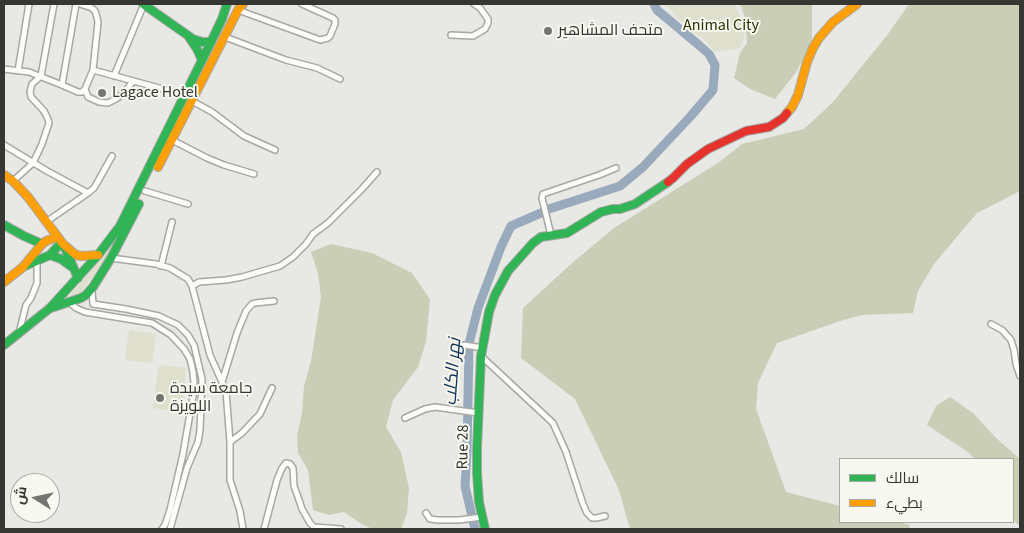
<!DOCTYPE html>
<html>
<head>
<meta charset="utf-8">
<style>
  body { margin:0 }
  #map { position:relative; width:1024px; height:533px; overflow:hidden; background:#e8e8e4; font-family:"Source Sans 3",Cairo,sans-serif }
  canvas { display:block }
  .frame { position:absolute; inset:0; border:5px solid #363633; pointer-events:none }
  .legend { position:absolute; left:839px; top:458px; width:175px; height:65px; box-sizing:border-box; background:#f7f8ef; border:1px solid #aaaaa4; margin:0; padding:6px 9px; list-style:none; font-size:15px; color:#363633 }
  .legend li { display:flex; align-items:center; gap:10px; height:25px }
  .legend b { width:25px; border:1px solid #aaaaa4 }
  .north { position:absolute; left:10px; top:473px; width:50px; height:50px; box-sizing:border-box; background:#f7f8ef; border:1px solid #aaaaa4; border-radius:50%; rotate:280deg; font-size:14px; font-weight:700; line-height:20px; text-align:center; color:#363633 }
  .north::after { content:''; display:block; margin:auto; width:18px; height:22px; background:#747471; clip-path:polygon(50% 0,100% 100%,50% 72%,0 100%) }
</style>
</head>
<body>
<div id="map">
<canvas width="1024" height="533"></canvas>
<div class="frame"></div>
<ul class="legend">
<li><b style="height:6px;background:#30b455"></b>سالك</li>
<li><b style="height:6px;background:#ff9f0a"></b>بطيء</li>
</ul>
<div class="north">ش</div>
</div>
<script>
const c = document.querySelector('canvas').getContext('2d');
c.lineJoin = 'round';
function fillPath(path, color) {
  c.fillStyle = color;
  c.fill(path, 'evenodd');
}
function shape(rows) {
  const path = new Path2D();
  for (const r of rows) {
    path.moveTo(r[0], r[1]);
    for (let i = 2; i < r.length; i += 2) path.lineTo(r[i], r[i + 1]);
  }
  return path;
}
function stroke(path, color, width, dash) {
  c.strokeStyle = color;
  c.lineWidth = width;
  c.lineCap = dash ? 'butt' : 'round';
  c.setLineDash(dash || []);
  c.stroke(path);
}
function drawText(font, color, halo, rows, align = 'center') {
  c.font = font + ' "Source Sans 3",Cairo,sans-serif';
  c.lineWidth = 4;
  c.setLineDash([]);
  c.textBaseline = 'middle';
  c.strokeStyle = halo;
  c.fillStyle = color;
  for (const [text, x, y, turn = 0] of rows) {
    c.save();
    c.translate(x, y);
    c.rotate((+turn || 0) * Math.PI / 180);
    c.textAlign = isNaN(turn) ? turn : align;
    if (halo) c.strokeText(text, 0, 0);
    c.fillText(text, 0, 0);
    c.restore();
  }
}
const green = shape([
  [665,4,734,4,743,23,744,37,740,48,715,52,704,39,692,32],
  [114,242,103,262,80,293,71,297,70,295],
  [129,330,156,334,152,363,125,360],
  [162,365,186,368,181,412,153,408,158,368]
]);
const forest = shape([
  [740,4,812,4,812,39,797,71,775,99,750,89,734,78,740,53,747,43,745,17],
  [909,4,1020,4,1020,191,977,213,934,264,918,291,913,313,862,315,843,320,777,343,758,383,756,409,786,492,840,506,840,522,899,522,910,525,909,529,630,529,619,490,575,399,521,358,523,308,571,264,614,228,718,163,742,144,804,129,833,102,888,34],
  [331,244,372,253,412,273,430,299,426,342,418,367,393,400,386,427,401,452,409,488,407,513,401,529,372,529,360,523,344,512,329,515,313,510,308,470,298,453,297,436,302,413,304,386,311,361,321,297,318,273,311,252],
  [950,397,973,413,996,438,1020,459,1020,526,1013,520,1013,459,975,459,968,452,927,425,936,406]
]);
const river = shape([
  [549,209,620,186,643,167,690,117,713,90,715,65,709,54,700,46,657,10,654,4],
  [475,529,465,486,467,453,469,344,478,308,501,247,511,226,541,213]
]);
const street = shape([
  [76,4,62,85,78,92,82,92,85,89],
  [80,4,92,8,95,11,97,17,98,22,93,70,185,95],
  [238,10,320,40,328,38,330,36,335,24,335,20,333,18,302,4],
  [451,35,473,36,485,29,488,23,488,19,480,8,474,4],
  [225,37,286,60,317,68,340,79],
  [4,69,29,72,62,85],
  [93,70,85,89,88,97,99,102,108,103,116,99,125,92,133,81],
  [18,71,29,4],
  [114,76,144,4],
  [192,101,212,112,244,136,275,150],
  [172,140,207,158,224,165,254,174],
  [4,145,47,171,88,193,46,222],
  [13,181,33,163,42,144,49,123,48,119,44,111,31,97,30,92,32,84,41,76,54,4],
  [145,191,188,204],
  [88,193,94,188,97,183,112,156],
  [551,235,542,198,543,194,599,175,616,168],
  [111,258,156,264,170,268,188,279,192,286,210,355,226,391,230,442,230,480,240,511,243,529],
  [161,266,172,222],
  [192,286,199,282,226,280,242,277,280,266,293,257,306,244,313,234,328,223,361,190,377,172],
  [92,291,93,304,126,309,159,316,178,325,188,335,194,345,202,379,200,430,198,442,187,468,170,529],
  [70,303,76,308,85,312,152,323,171,335,184,349,190,359,193,372,194,384,193,396,183,454,170,510,165,525,162,529],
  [991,324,1002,330,1011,340,1014,350,1016,364,1020,376],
  [20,329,26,305,31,298,37,283,37,261],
  [464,345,483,348],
  [481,356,553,423,566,452,583,504,587,513,592,518,596,518,605,516],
  [222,382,237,333,246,311,252,304,255,303,274,301],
  [405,418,425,409,435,407,478,413],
  [230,442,242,433,260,414,272,388],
  [426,513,430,519,438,520,459,520,482,517],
  [264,529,277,480,282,468,286,463,290,464,293,468,294,486,298,497,302,509,310,523,314,527,341,529]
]);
const fast = shape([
  [143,4,193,39,202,42,211,42],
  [189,37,197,49,202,60],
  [4,225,24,236,42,244],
  [64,246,78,278],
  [50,255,61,259,72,267],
  [25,266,50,255,61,243],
  [51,308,81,298,86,295,93,287,111,258,139,204],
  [4,345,50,308,98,255,120,226,211,42,222,19,227,4],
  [485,529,479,502,477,473,477,448,481,356,489,312,495,295,508,271,533,243,541,237,567,233,601,212,613,209,620,209,635,204,668,182]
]);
const slow = shape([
  [787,113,792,107,798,95,807,62,813,48,819,38,833,22,857,4],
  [158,167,238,10,243,4],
  [4,175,13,181,28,197,63,244,76,255,81,256,98,255],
  [4,282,23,267,42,244,46,241,57,237]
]);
const jam = shape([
  [668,182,673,178,687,164,708,149,746,131,769,127,783,118,787,113]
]);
const markers = [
  [548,31,5,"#747471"],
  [102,93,5,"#747471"],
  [160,398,5,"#747471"]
];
const parkNames = [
  ["Animal City",721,26]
];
const poiNames = [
  ["متحف المشاهير",558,31],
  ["Lagace Hotel",112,93],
  ["جامعة سيدة",170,389],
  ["اللويزة",170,407]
];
const streetNames = [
  ["Rue 28",464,447,-89]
];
const waterNames = [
  ["نهر الكلب",454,372,-86]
];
fillPath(green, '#dedfcc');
fillPath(forest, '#cbceb7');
stroke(river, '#9aaabd', 9);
stroke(street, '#a7a7a3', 8);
stroke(fast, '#a7a7a3', 10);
stroke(slow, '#a7a7a3', 10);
stroke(jam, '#a7a7a3', 10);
stroke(street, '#fcfcfb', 5);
stroke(fast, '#30b455', 8);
stroke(slow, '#ff9f0a', 8);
stroke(jam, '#e5322d', 8);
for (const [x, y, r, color] of markers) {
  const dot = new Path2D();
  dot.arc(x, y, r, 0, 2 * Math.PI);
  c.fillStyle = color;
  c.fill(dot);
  stroke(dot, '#f7f8ef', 2);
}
drawText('16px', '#2e3002', '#f7f8ef', parkNames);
drawText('16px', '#363633', '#f7f8ef', poiNames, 'left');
drawText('16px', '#363633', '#f7f8ef', streetNames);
drawText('italic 18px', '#0f2e56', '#f7f8ef', waterNames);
</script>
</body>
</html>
